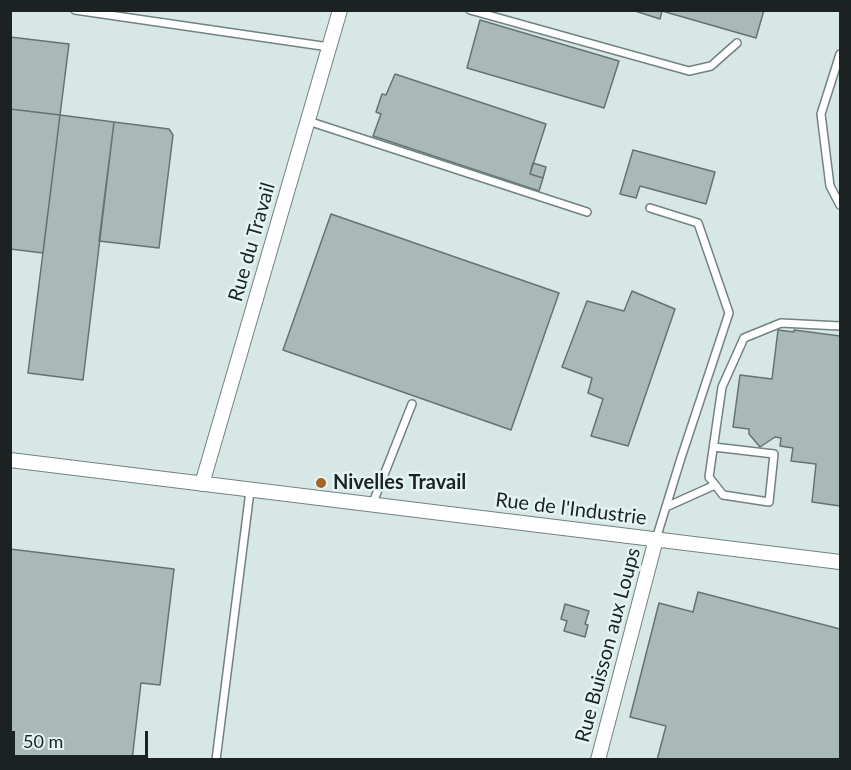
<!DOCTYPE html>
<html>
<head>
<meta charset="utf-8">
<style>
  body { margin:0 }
  #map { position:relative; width:851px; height:770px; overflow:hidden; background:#d6e7e6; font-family:Lato,sans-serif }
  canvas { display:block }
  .frame { position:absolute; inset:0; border:12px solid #1c2222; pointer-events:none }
  .scale { position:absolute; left:12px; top:731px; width:136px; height:27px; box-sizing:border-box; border:3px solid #1c2222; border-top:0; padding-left:8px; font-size:18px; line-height:21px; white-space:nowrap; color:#1c2222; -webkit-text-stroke:4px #e3f4f3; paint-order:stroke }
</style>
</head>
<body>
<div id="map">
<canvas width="851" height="770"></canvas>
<div class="frame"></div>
<div class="scale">50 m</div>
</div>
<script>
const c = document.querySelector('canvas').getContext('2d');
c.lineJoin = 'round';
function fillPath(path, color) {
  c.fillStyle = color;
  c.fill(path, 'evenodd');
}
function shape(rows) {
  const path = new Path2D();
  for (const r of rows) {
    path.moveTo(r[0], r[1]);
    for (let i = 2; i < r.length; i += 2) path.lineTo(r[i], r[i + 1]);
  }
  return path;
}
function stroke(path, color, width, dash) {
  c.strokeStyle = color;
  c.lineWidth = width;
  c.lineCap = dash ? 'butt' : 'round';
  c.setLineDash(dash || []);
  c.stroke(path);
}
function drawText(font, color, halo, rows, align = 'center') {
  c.font = font + ' Lato,sans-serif';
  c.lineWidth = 5;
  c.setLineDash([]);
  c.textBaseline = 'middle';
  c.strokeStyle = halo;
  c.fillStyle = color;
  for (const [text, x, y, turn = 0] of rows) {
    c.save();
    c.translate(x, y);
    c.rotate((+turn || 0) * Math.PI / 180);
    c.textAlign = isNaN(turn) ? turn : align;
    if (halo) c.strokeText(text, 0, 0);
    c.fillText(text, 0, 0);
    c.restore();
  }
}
const building = shape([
  [632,10,764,10,756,38,662,11,660,19,632,10],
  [480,20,619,61,604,108,467,68,480,20],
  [10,37,69,44,60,115,10,109,10,37],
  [395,74,546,124,530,174,543,178,539,191,373,136,381,114,376,112,382,94,386,95,395,74],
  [10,109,60,115,43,253,10,249,10,109],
  [60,115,114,122,83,380,28,373,60,115],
  [114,122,169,129,173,135,159,248,99,241,114,122],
  [633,150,715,172,706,204,640,186,636,198,620,194,633,150],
  [533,163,546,167,543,178,530,174,533,163],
  [331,214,559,293,511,430,283,350,331,214],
  [632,291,675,309,628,446,591,436,603,399,588,393,592,378,562,367,587,301,624,311,632,291],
  [778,330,794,332,794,330,840,336,840,506,812,502,816,464,791,461,793,448,780,446,781,438,775,437,760,447,749,434,749,429,733,427,740,375,772,379,778,330],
  [10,549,174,569,160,685,141,683,132,760,10,760,10,549],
  [698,592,840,629,840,760,657,760,666,726,630,717,659,603,693,612,698,592],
  [565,604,589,611,585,624,588,625,585,637,564,631,567,621,561,619,565,604]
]);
const service = shape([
  [75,10,329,47],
  [470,10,689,71,711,66,737,43],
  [840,54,821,114,830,186,840,205],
  [308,121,587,212],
  [650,208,698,223,729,313,681,458,656,539],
  [714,447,774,454,769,502,723,495,709,477,722,387,744,338,781,323,840,326],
  [372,505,412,404],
  [666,507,715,485],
  [216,760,250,491]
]);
const minor = shape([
  [10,460,840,562],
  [202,484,340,10],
  [598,760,656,539]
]);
const markers = [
  [321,483,6,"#a16627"]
];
const streetNames = [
  ["Rue du Travail",252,242,-74],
  ["Rue de l'Industrie",571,509,7],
  ["Rue Buisson aux Loups",608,645,-75]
];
const poiNames = [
  ["Nivelles Travail",333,483]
];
fillPath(building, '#a9b9b8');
stroke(building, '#647373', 1.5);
stroke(service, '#728281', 10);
stroke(minor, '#728281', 16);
stroke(service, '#fff', 7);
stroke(minor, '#fff', 14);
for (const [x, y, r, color] of markers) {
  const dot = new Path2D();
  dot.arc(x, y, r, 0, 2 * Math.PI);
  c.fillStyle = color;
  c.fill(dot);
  stroke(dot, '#e3f4f3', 2);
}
drawText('20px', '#1c2222', '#e3f4f3', streetNames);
drawText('bold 20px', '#1c2222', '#e3f4f3', poiNames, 'left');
</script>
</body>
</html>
